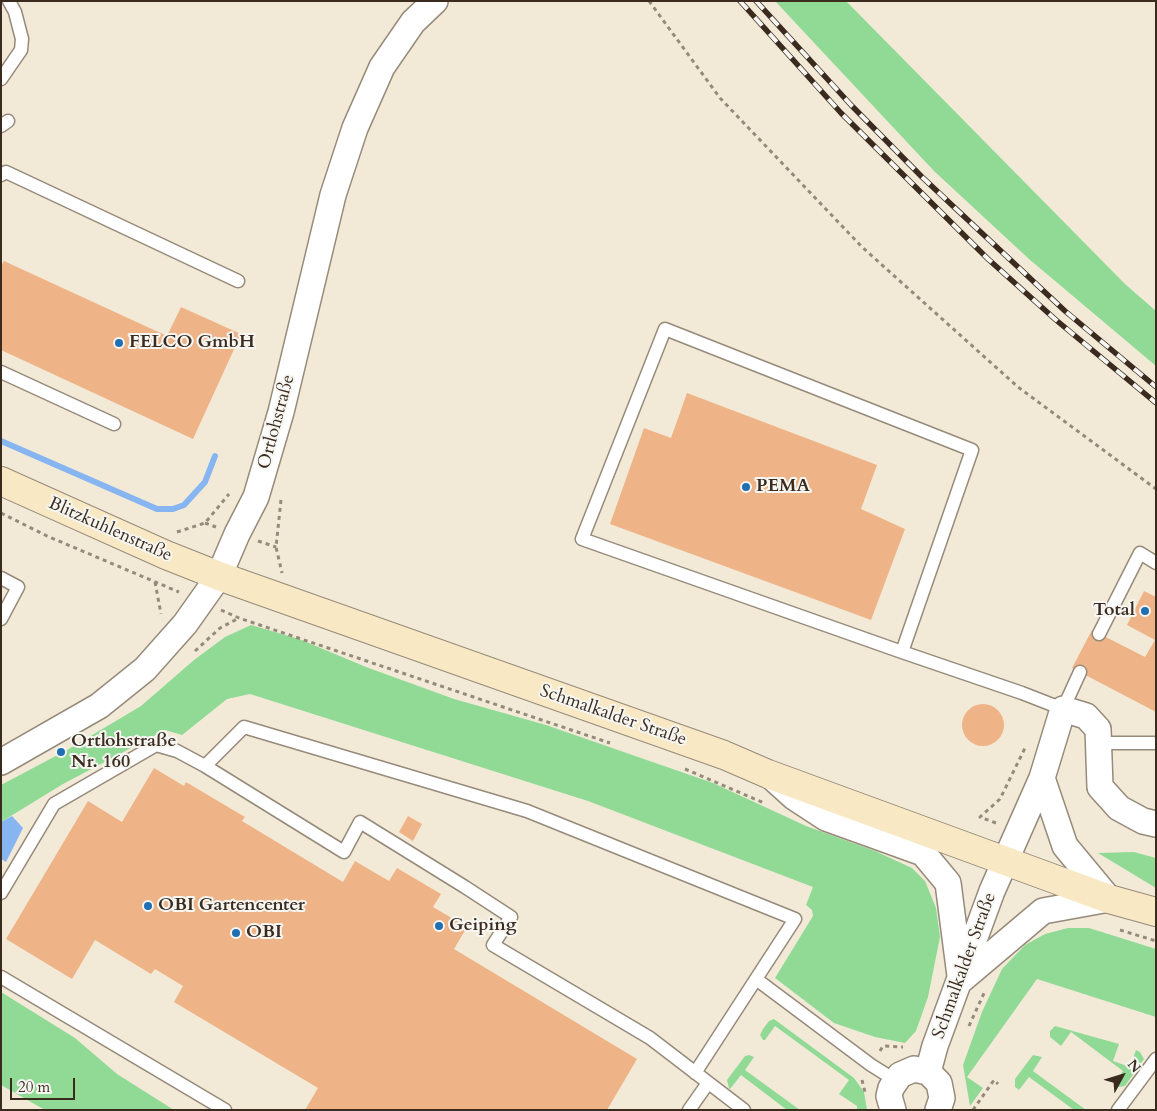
<!DOCTYPE html>
<html>
<head>
<meta charset="utf-8">
<style>
  body { margin:0 }
  #map { position:relative; width:1157px; height:1111px; overflow:hidden; background:#f2ead7; font-family:Cardo,serif }
  canvas { display:block }
  .frame { position:absolute; inset:0; border:2px solid #3b2a1e; pointer-events:none }
  .north { position:absolute; left:1097px; top:1051px; width:50px; height:50px; -webkit-text-stroke:4px #f6f6f2; paint-order:stroke; rotate:51deg; font-size:14px; font-weight:700; line-height:20px; text-align:center; color:#3b2a1e }
  .north::after { content:''; display:block; margin:auto; width:18px; height:22px; background:#3b2a1e; clip-path:polygon(50% 0,100% 100%,50% 72%,0 100%) }
  .scale { position:absolute; left:10px; top:1078px; width:65px; height:22px; box-sizing:border-box; border:2px solid #3b2a1e; border-top:0; padding-left:6px; font-size:15px; line-height:18px; white-space:nowrap; color:#3b2a1e; -webkit-text-stroke:4px #f6f6f2; paint-order:stroke }
</style>
</head>
<body>
<div id="map">
<canvas width="1157" height="1111"></canvas>
<div class="frame"></div>
<div class="north">N</div>
<div class="scale">20 m</div>
</div>
<script>
const c = document.querySelector('canvas').getContext('2d');
c.lineJoin = 'round';
function fillPath(path, color) {
  c.fillStyle = color;
  c.fill(path, 'evenodd');
}
function shape(rows) {
  const path = new Path2D();
  for (const r of rows) {
    if (r.length === 3) {
      path.moveTo(r[0] + r[2], r[1]);
      path.arc(r[0], r[1], r[2], 0, 2 * Math.PI);
      continue;
    }
    path.moveTo(r[0], r[1]);
    for (let i = 2; i < r.length; i += 2) path.lineTo(r[i], r[i + 1]);
  }
  return path;
}
function stroke(path, color, width, dash) {
  c.strokeStyle = color;
  c.lineWidth = width;
  c.lineCap = dash ? 'butt' : 'round';
  c.setLineDash(dash || []);
  c.stroke(path);
}
function drawText(font, color, halo, rows, align = 'center') {
  c.font = font + ' Cardo,serif';
  c.lineWidth = 4;
  c.setLineDash([]);
  c.textBaseline = 'middle';
  c.strokeStyle = halo;
  c.fillStyle = color;
  for (const [text, x, y, turn = 0] of rows) {
    c.save();
    c.translate(x, y);
    c.rotate((+turn || 0) * Math.PI / 180);
    c.textAlign = isNaN(turn) ? turn : align;
    if (halo) c.strokeText(text, 0, 0);
    c.fillText(text, 0, 0);
    c.restore();
  }
}
const green = shape([
  [775,1,846,1,1125,284,1156,311,1156,366,1029,259,934,171],
  [251,625,299,639,366,667,454,699,546,725,713,783,806,826,875,851,912,868,925,881,936,908,940,937,928,997,916,1031,905,1043,875,1037,834,1023,775,978,813,916,812,910,806,905,813,887,588,801,250,694,227,699,182,735,165,730,63,784,1,822,1,785,67,750,141,706,194,660,225,637],
  [1134,852,1156,858,1156,888,1098,853],
  [1068,928,1089,928,1156,949,1156,1017,1037,979,967,1077,983,1088,970,1106,963,1065,982,1012,1002,969,1025,945,1045,934],
  [1,992,75,1038,117,1074,174,1110,45,1110,1,1085],
  [774,1019,854,1078,864,1092,867,1110,857,1110,857,1106,839,1094,849,1080,775,1026,765,1040,763,1040,760,1035,763,1029,769,1021],
  [1055,1026,1119,1044,1113,1061,1130,1067,1136,1050,1140,1052,1144,1059,1125,1086,1119,1087,1114,1084,1123,1071,1071,1032,1061,1046,1050,1037,1050,1031],
  [749,1055,754,1057,745,1070,800,1110,787,1110,741,1075,730,1089,729,1088,727,1080,745,1056],
  [1033,1055,1042,1057,1033,1071,1086,1110,1074,1110,1029,1077,1019,1090,1015,1087,1015,1079]
]);
const water = shape([
  [12,816,23,828,6,862,1,859,1,822]
]);
const stream = shape([
  [1,441,157,509,173,509,184,505,205,482,215,456]
]);
const building = shape([
  [4,261,167,336,181,307,241,334,193,439,1,350,1,266],
  [687,393,877,465,861,509,905,529,871,620,610,524,644,428,671,438],
  [1144,591,1156,597,1156,712,1072,668,1092,630,1145,657,1155,640,1127,625],
  [983,725,21],
  [154,768,184,786,186,782,223,804,245,817,242,821,343,882,355,861,389,881,397,868,441,894,433,907,467,927,454,949,637,1059,607,1110,305,1110,318,1088,174,1002,183,986,155,969,151,974,95,940,72,979,6,939,88,801,122,822],
  [408,816,422,824,413,841,399,832]
]);
const path = shape([
  [649,1,720,98,862,247,1018,387,1156,489],
  [281,500,276,547,282,573],
  [1,513,47,536,179,592],
  [205,523,216,527],
  [177,532,205,523,229,494],
  [258,541,276,547],
  [155,582,161,614],
  [221,610,239,618,610,743],
  [195,651,220,628,239,618],
  [685,769,764,803],
  [996,823,980,817,1000,799,1025,748],
  [1120,930,1156,941],
  [969,1026,985,991],
  [880,1051,883,1046,903,1047],
  [862,1080,865,1092],
  [973,1110,994,1080,998,1084]
]);
const service = shape([
  [1,79,21,50,22,39,15,12,9,1],
  [1,126,8,121],
  [1,175,6,172,238,281],
  [1,372,114,424],
  [1,578,18,587,1,619],
  [1099,634,1140,553,1156,563],
  [902,652,972,450,665,329,582,539,902,652,1022,693,1063,709,1080,672],
  [1097,743,1156,743],
  [1,893,54,804,156,745,177,751,205,766],
  [1,977,225,1110],
  [695,1073,756,979],
  [689,1110,708,1083],
  [744,1110,650,1038,493,945,511,917,465,887,360,822,344,852,205,766,244,727,527,811,795,919,756,979,871,1065,895,1080],
  [1118,1110,1156,1059]
]);
const minor = shape([
  [1,762,99,706,145,669,185,624,219,576,237,534,256,497,281,412,333,195,355,128,382,67,413,22,435,1],
  [773,778,794,797,826,818,923,853,948,883,960,976],
  [960,981,1043,911,1109,899,1065,846,1042,778],
  [928,1072,935,1046,992,891,1042,778,1063,709,1086,716,1098,729,1100,787,1119,808,1143,821,1156,824],
  [893,1110,889,1096,891,1088,900,1075,914,1069,928,1072,939,1083,942,1098,938,1110]
]);
const secondary = shape([
  [1,481,166,555,219,576,724,755,768,774,1109,899,1156,912]
]);
const rail = shape([
  [740,1,841,113,988,259,1056,320,1156,403],
  [756,1,851,105,922,177,1065,311,1156,387]
]);
const markers = [
  [119,343,5,"#1f6fb2"],
  [746,487,5,"#1f6fb2"],
  [1145,611,5,"#1f6fb2"],
  [61,752,5,"#1f6fb2"],
  [148,906,5,"#1f6fb2"],
  [439,926,5,"#1f6fb2"],
  [236,933,5,"#1f6fb2"]
];
const poiNames = [
  ["FELCO GmbH",129,343],
  ["PEMA",756,487],
  ["Total",1135,611,"right"],
  ["Ortlohstraße",71,742],
  ["Nr. 160",71,763],
  ["OBI Gartencenter",158,906],
  ["Geiping",449,926],
  ["OBI",246,933]
];
const streetNames = [
  ["Ortlohstraße",277,422,-75],
  ["Blitzkuhlenstraße",110,530,24],
  ["Schmalkalder Straße",613,716,19],
  ["Schmalkalder Straße",965,966,-70]
];
fillPath(green, '#90da96');
fillPath(water, '#86b5f1');
stroke(stream, '#86b5f1', 6);
fillPath(building, '#eeb488');
stroke(service, '#968a7a', 15);
stroke(minor, '#968a7a', 28);
stroke(secondary, '#968a7a', 30);
stroke(path, '#968a7a', 3, [4, 4]);
stroke(service, '#fff', 12);
stroke(minor, '#fff', 25);
stroke(secondary, '#f8e8c3', 28);
stroke(rail, '#3b2a1e', 5.5);
stroke(rail, '#f6f6f2', 4, [11]);
for (const [x, y, r, color] of markers) {
  const dot = new Path2D();
  dot.arc(x, y, r, 0, 2 * Math.PI);
  c.fillStyle = color;
  c.fill(dot);
  stroke(dot, '#f6f6f2', 2);
}
drawText('bold 18px', '#3b2a1e', '#f6f6f2', poiNames, 'left');
drawText('18px', '#3b2a1e', '#f6f6f2', streetNames);
</script>
</body>
</html>
